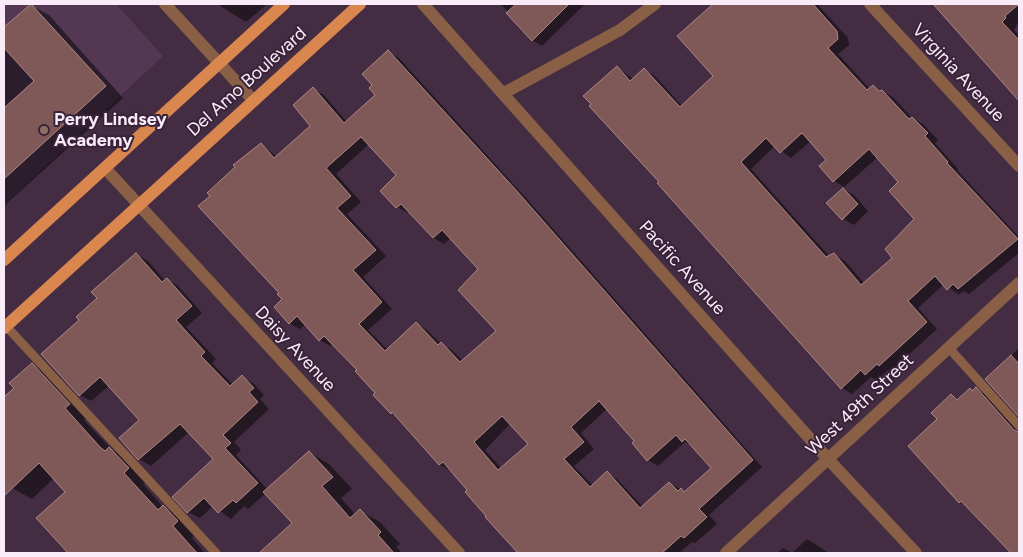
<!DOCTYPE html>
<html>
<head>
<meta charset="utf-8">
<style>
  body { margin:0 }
  #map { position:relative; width:1023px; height:557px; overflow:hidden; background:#442d43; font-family:Figtree,sans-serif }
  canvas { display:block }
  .frame { position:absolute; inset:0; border:5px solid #faebf9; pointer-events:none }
</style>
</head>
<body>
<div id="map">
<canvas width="1023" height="557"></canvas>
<div class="frame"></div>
</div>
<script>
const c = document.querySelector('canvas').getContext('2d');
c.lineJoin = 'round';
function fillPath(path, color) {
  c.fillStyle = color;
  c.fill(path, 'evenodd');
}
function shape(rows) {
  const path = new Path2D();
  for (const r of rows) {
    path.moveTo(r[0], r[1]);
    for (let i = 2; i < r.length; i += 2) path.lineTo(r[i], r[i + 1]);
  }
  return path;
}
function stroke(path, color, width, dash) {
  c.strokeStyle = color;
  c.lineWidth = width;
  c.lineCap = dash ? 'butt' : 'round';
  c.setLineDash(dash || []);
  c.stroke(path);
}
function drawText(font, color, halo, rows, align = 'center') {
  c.font = font + ' Figtree,sans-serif';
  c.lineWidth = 4;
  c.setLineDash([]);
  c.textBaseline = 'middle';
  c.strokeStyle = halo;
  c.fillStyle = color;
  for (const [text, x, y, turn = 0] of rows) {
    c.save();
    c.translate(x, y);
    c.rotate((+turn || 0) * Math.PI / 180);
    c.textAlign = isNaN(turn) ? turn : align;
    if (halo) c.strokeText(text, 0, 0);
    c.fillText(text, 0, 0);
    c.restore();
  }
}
const built = shape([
  [4,4,116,4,163,56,4,205]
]);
const shadow = shape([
  [217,4,267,4,246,22],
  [501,4,585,4,542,46,532,40],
  [714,4,817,4,848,38,849,45,838,54,870,89,873,86,893,97,912,118,923,124,938,140,935,143,958,169,957,170,1019,237,1019,253,969,294,963,291,959,295,944,284,918,308,937,329,890,372,888,370,877,380,871,377,852,394,842,388,660,182,617,67,633,79,644,69,655,76,682,106,714,76,679,36],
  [811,141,828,160,834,181,844,187,878,157,900,182,915,219,894,258,865,284,845,261,834,254,830,257,751,169,775,146,791,158],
  [938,4,1019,4,1019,21,1014,30,1019,35,1019,101,936,6],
  [30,5,49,15,123,98,4,206,4,30],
  [388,52,399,58,526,198,762,467,709,515,717,524,695,543,692,542,679,553,526,553,488,516,451,471,440,465,398,417,391,413,359,370,333,343,330,346,320,340,306,324,300,329,289,323,281,293,261,144,277,157,312,126,313,89,324,95,347,122,376,95],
  [369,144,398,175,397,207,408,213,410,211,434,238,444,244,451,238,480,269,498,331,463,361,452,350,441,344,427,330,417,324,388,350,368,330,392,309,363,277,386,256,347,214,361,202,336,174],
  [607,409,636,441,648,460,658,466,685,442,694,447,713,468,686,492,669,483,643,507,617,479,607,473,593,486,574,466,594,449,581,433],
  [511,423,529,444,502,469,485,450],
  [843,189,854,195,868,211,854,225,843,219],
  [136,254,148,261,165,281,167,279,178,286,202,313,186,327,216,359,212,363,233,385,242,377,253,383,264,395,260,399,269,409,234,442,241,450,236,455,268,490,309,452,329,464,352,489,341,498,356,515,360,511,380,522,400,544,396,547,402,553,261,553,294,523,266,493,248,509,244,506,231,519,213,506,200,518,188,512,215,459,189,432,151,466,139,459,120,439,141,420,110,385,91,401,80,395,80,320],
  [1019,348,1019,415,987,379],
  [32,364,51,376,89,416,84,420,111,449,129,460,148,480,143,484,163,507,183,518,197,533,192,538,205,553,69,553,37,518,67,492,54,478,32,499,12,488,4,479,4,398,15,388],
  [976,389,987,395,1019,430,1019,553,1014,553,969,507,960,502,939,419,952,396,959,400,970,390,973,392],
  [807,539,829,553,777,553,783,548,792,553]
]);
const building = shape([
  [31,4,106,86,4,179,4,108,34,81,4,48,4,27,31,4],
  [516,4,569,4,532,41,506,13,516,4],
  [713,4,813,4,837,31,838,39,828,48,867,90,873,85,879,91,882,90,909,119,912,117,928,133,925,136,948,162,947,163,1018,239,958,289,953,284,947,290,935,276,908,301,927,322,879,366,877,364,865,375,861,370,841,389,657,183,659,182,589,106,591,104,583,96,617,66,630,81,644,68,680,107,713,76,677,36,713,4],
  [802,133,826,160,819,166,833,182,869,149,898,182,889,191,914,219,885,249,892,258,861,285,834,253,826,257,741,162,766,138,780,153,802,133],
  [933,4,1019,4,1005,16,1006,18,1002,22,1019,40,1019,101,933,4],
  [388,50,516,190,753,460,699,509,707,517,684,538,681,536,662,553,518,553,485,517,486,516,465,492,467,490,443,462,439,465,392,412,391,414,373,395,375,393,355,371,357,370,324,336,319,341,297,316,289,324,274,307,282,299,277,294,279,293,198,206,210,196,207,193,235,167,233,165,261,143,274,158,310,126,293,105,313,87,344,123,375,95,369,88,372,85,362,74,388,50],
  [361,137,396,175,380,191,396,208,401,204,433,238,442,230,478,269,458,290,496,331,460,362,441,342,438,345,416,322,385,351,359,324,382,302,353,270,376,250,337,208,351,196,326,168,361,137],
  [599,401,634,441,632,443,647,461,676,435,682,442,685,439,711,468,684,492,681,488,678,491,669,482,640,508,607,471,590,487,564,459,584,442,571,427,599,401],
  [502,416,528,444,498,470,474,442,502,416],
  [843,188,858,204,842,220,826,203,843,188],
  [136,253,162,282,167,278,192,306,176,320,205,352,201,356,230,386,242,375,254,388,249,392,258,402,223,435,231,443,225,448,258,483,236,503,233,500,218,513,204,498,187,513,172,497,213,459,180,424,138,460,119,438,139,420,100,377,79,396,41,354,79,320,76,317,97,298,91,292,136,253],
  [1011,355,1019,364,1019,417,985,379,1011,355],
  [32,363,70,404,65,408,101,448,105,451,109,447,129,468,124,473,158,510,163,505,178,521,173,526,197,553,68,553,36,518,65,492,39,463,4,496,4,397,14,388,9,383,32,363],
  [976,387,1014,430,1019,432,1019,553,1011,553,961,501,959,503,908,446,937,419,931,413,951,394,957,400,970,388,972,391,976,387],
  [309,451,333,477,322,486,350,518,360,509,381,532,378,535,394,553,259,553,292,523,263,492,309,451]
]);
const lane = shape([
  [6,326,216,553],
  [949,348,1019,426]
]);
const street = shape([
  [165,4,253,100],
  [423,4,828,459,916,553],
  [870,4,1019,166],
  [504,93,620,30,655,4],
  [105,168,459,553],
  [726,553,1019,283]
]);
const primary = shape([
  [4,260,284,4],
  [4,328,360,4]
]);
const markers = [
  [44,130,5,"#8d6e63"]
];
const streetNames = [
  ["Virginia Avenue",958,73,47],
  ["Del Amo Boulevard",247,82,-42],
  ["Pacific Avenue",682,268,48],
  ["Daisy Avenue",295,349,47],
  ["West 49th Street",860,405,-43]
];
const poiNames = [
  ["Perry Lindsey",54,120],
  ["Academy",54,141]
];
fillPath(built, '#543853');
fillPath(shadow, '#0007');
fillPath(building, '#7e5957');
stroke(building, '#ae8684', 1);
stroke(lane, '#896046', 9);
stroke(street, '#896046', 12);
stroke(primary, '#d9864f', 12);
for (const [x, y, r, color] of markers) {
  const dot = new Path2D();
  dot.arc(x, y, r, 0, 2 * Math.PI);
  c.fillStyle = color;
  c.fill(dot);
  stroke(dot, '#392339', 2);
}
drawText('18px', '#faebf9', '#392339', streetNames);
drawText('bold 18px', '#faebf9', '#392339', poiNames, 'left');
</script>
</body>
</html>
